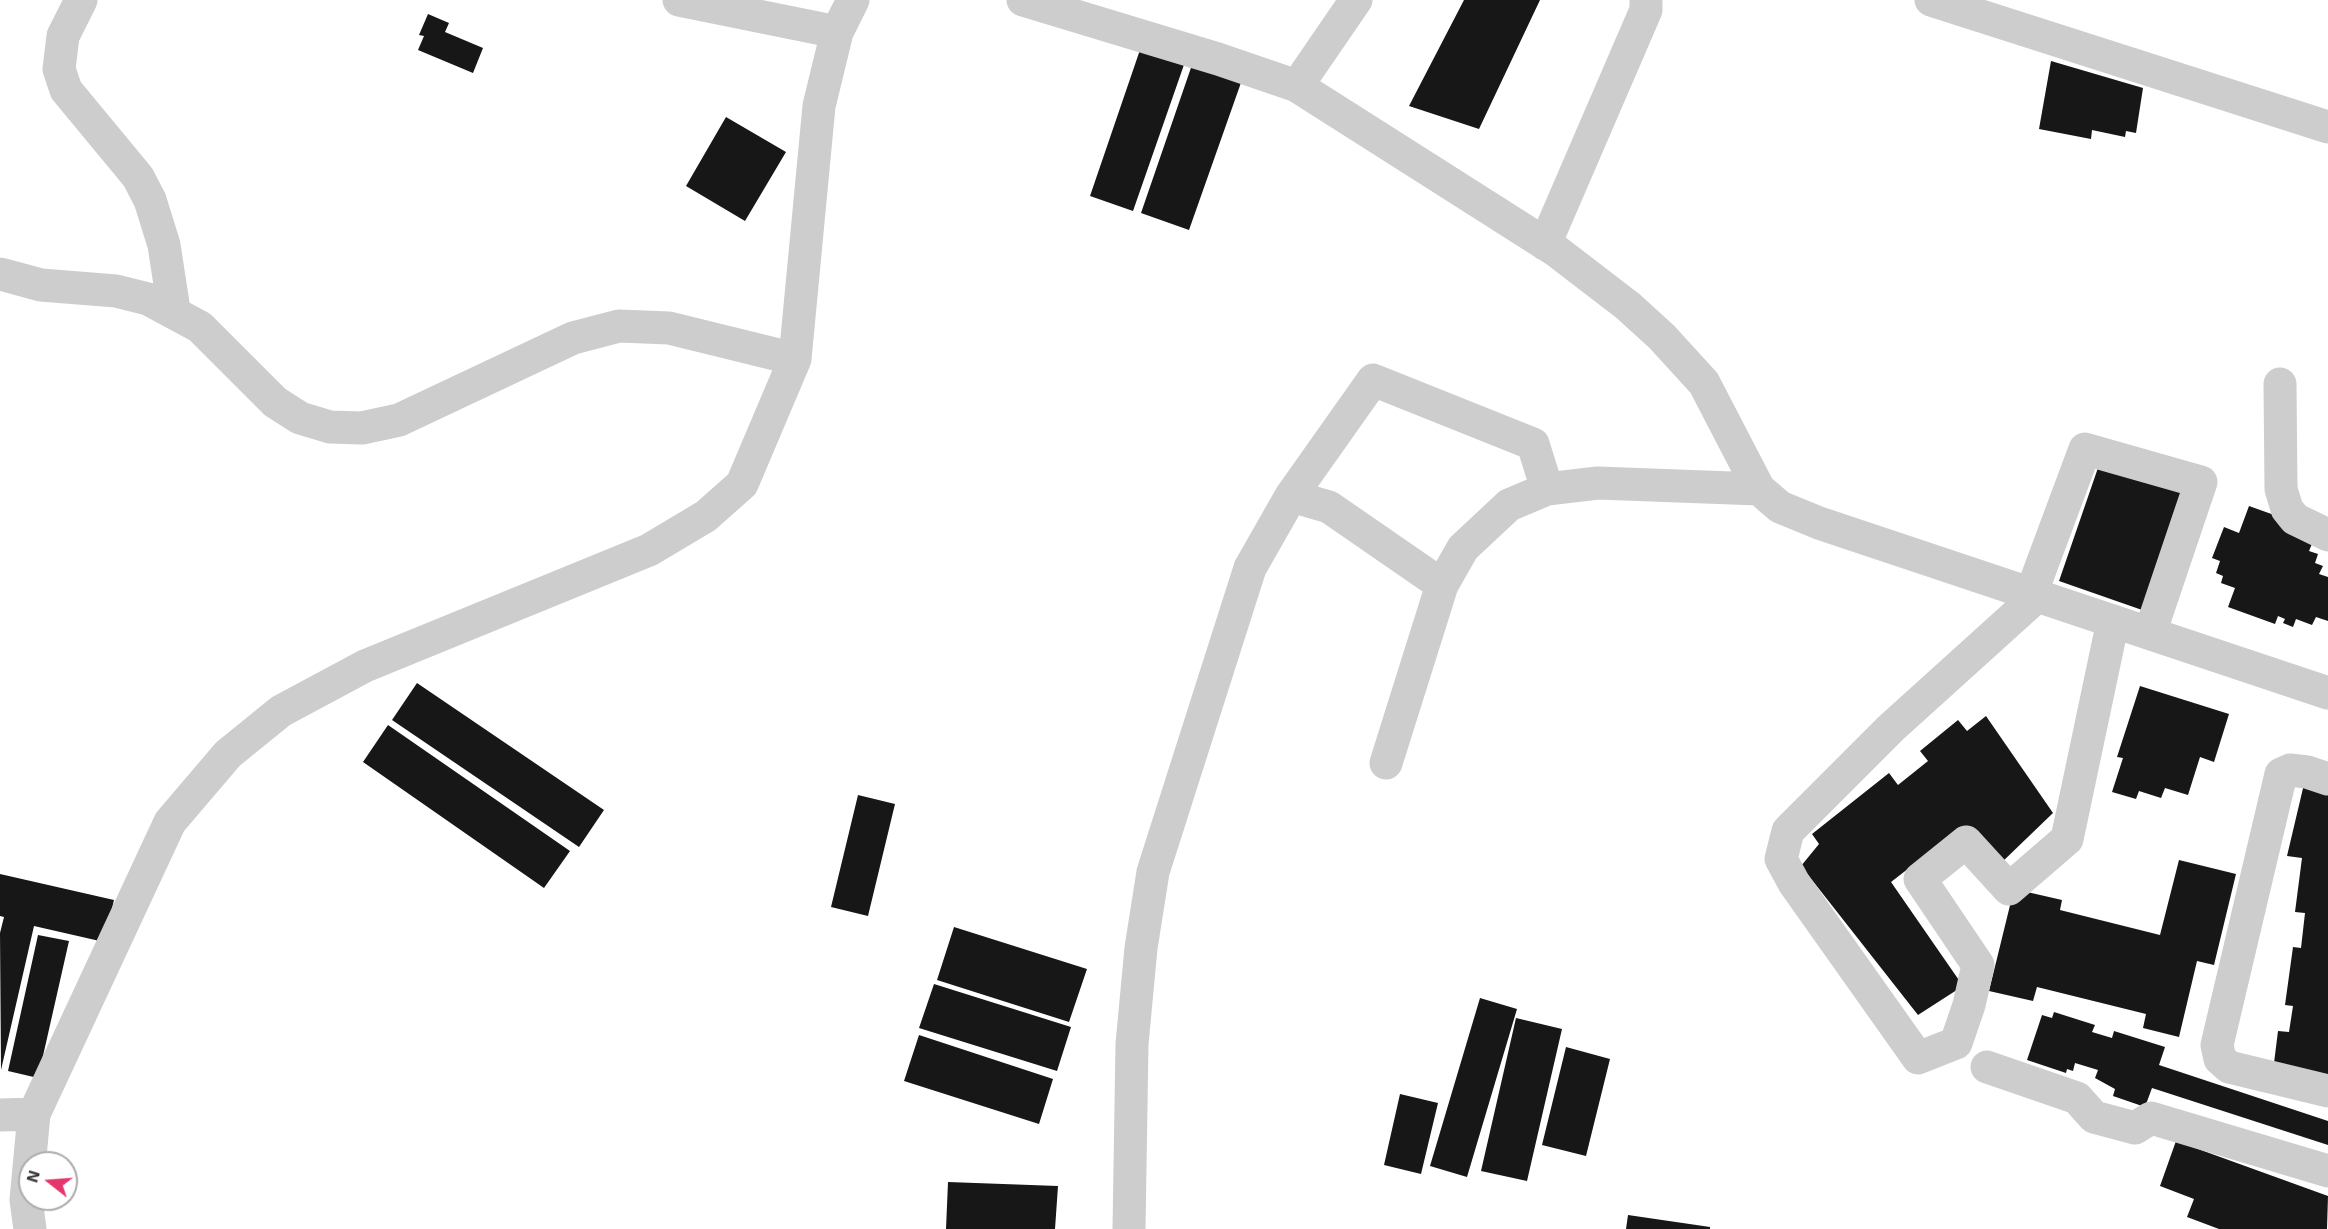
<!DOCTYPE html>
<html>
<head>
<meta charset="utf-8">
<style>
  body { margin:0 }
  #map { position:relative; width:2328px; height:1229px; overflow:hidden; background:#fff; font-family:"Exo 2",sans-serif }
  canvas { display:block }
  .north { position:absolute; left:18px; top:1151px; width:60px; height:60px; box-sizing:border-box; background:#fff; border:2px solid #acacac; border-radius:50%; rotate:287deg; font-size:16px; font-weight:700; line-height:24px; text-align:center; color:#303030 }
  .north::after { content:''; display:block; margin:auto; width:21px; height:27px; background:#e4366d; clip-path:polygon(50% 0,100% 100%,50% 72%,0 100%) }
</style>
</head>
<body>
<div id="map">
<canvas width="2328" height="1229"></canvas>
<div class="north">N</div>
</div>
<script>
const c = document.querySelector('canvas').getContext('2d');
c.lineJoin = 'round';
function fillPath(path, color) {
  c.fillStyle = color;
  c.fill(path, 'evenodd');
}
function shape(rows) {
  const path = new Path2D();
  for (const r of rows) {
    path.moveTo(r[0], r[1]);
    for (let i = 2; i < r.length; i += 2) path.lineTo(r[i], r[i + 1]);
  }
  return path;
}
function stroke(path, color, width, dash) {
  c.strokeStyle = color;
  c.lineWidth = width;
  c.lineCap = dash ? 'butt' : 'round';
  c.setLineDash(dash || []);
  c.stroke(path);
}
const building = shape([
  [1464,0,1540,0,1479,129,1409,106],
  [428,14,449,23,445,32,483,48,473,73,418,50,424,36,419,35],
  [1142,44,1186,59,1133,211,1090,196],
  [1194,59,1243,77,1189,230,1141,213],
  [2051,61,2143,88,2136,133,2126,131,2125,137,2092,130,2091,139,2039,129],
  [726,117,786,152,745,221,686,186],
  [2100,462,2186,492,2145,611,2059,581],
  [2249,506,2291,521,2314,539,2309,551,2318,554,2315,563,2323,566,2319,574,2328,577,2328,621,2316,617,2312,625,2296,619,2293,627,2283,623,2285,619,2278,616,2275,624,2228,607,2235,588,2221,583,2223,576,2216,573,2220,561,2212,558,2224,527,2239,533],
  [417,683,604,810,579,847,392,720],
  [2140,686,2229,714,2214,762,2200,757,2188,795,2165,788,2161,798,2139,791,2136,799,2112,792,2123,758,2117,757],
  [1986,716,2053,813,2000,864,1962,827,1891,882,1963,986,1918,1015,1801,866,1819,844,1812,834,1889,773,1898,785,1928,761,1920,751,1958,720,1967,731],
  [388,725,570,851,544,888,363,762],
  [2304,784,2328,787,2328,1079,2273,1071,2278,1031,2289,1032,2293,1006,2285,1005,2293,947,2301,948,2305,913,2295,912,2302,858,2287,856],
  [858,795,895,804,868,916,831,907],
  [2179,860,2236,874,2214,965,2197,961,2179,1037,2143,1028,2146,1014,2037,987,2033,1001,1989,991,2014,889,2062,900,2060,910,2160,935],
  [0,874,114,900,104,942,34,926,1,1070,0,933,4,917,0,916],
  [954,927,1087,969,1069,1022,937,980],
  [38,935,69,941,38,1078,8,1071],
  [934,984,1071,1027,1057,1071,919,1028],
  [1480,998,1517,1009,1467,1177,1430,1166],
  [2054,1012,2095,1025,2092,1032,2112,1038,2114,1031,2165,1047,2159,1065,2328,1121,2328,1145,2152,1088,2145,1107,2113,1096,2115,1089,2095,1078,2098,1070,2075,1063,2073,1071,2067,1069,2066,1073,2027,1060,2042,1015,2052,1018],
  [1516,1018,1562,1029,1527,1181,1481,1171],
  [919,1035,1053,1079,1039,1124,904,1081],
  [1566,1047,1610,1059,1586,1156,1542,1145],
  [1400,1094,1438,1103,1421,1174,1384,1165],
  [2176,1141,2328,1196,2327,1229,2219,1229,2187,1217,2194,1199,2160,1186],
  [948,1182,1058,1186,1055,1229,946,1229],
  [1628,1215,1710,1227,1710,1229,1626,1229]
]);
const minor = shape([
  [81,0,63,36,59,69,66,90,138,177,150,200,164,245,174,310],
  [679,0,837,32],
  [1023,0,1218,59,1297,86,1555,250,1628,306,1662,337,1704,383,1759,489,1780,507,1819,523,2328,693],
  [1931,0,2328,127],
  [1297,86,1356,0],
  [1545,244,1646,10,1646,0],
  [0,274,41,285,116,291,148,299,200,327,275,402,300,418,330,427,362,428,399,420,573,338,619,326,669,328,795,359],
  [2280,384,2281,489,2287,509,2295,519,2328,535],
  [1291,496,1373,380,1533,444,1547,489],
  [2031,594,2085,449,2201,482,2150,633],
  [2037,596,1891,728,1788,831,1781,859,1794,883,1918,1058,1956,1043,1969,1005,1978,965,1920,879,1966,842,2009,889,2067,839,2113,621],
  [1386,763,1442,585,1463,548,1509,505,1547,489,1598,483,1759,489],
  [2328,779,2307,772,2290,770,2281,774,2217,1045,2220,1059,2229,1067,2328,1091],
  [1987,1067,2077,1098,2094,1117,2135,1128,2151,1118,2328,1171],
  [0,1115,34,1114],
  [30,1229,26,1200,34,1114,170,822,228,754,281,711,365,666,649,550,706,516,742,484,795,359,819,106,837,32,853,0],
  [1129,1229,1132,1044,1141,948,1153,872,1250,568,1291,496,1329,507,1442,585]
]);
fillPath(building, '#171717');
stroke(minor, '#cdcdcd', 33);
</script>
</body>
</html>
